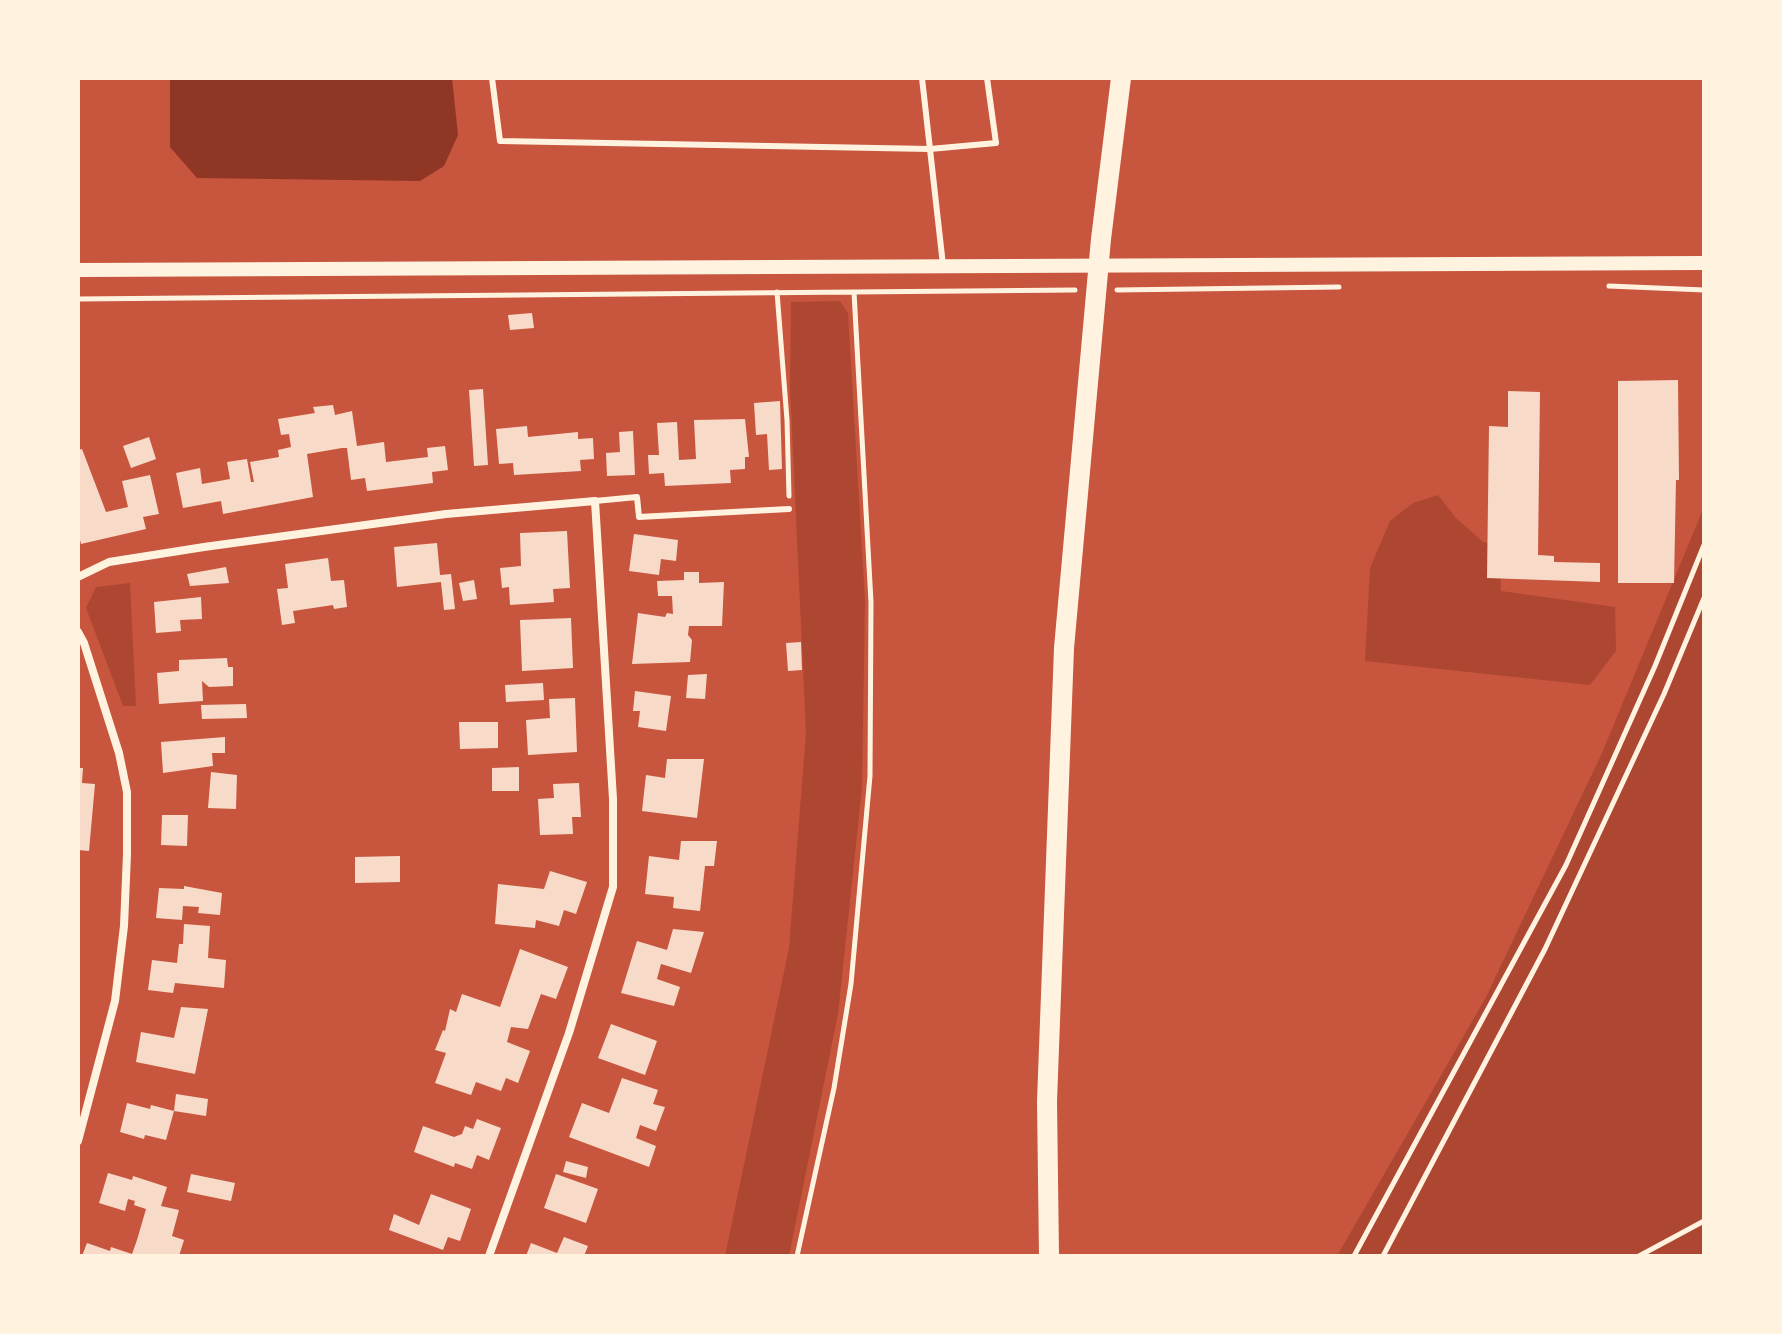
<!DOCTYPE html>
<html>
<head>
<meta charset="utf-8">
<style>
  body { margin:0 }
  #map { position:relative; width:1782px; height:1334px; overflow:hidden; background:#c8553d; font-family:"Sofia Sans Condensed",sans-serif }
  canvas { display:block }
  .frame { position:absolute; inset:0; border:80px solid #fff3e0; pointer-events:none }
</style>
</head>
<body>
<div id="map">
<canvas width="1782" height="1334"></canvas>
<div class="frame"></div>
</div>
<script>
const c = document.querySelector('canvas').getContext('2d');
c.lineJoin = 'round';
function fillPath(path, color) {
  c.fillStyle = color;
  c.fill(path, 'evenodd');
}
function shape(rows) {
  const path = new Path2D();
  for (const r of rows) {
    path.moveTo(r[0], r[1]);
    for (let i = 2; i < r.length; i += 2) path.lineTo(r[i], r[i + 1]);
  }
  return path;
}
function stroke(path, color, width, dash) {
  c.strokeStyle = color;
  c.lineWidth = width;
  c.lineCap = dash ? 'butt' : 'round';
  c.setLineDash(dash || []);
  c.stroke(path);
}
const green = shape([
  [840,301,848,313,865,601,862,788,838,1014,789,1256,725,1256,789,948,806,733,790,388,791,302],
  [1438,495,1456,518,1483,542,1500,546,1501,591,1615,607,1616,651,1590,685,1365,661,1370,568,1390,521,1413,503],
  [1704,507,1704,1256,1337,1256,1485,999,1602,753],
  [130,583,136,706,123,706,86,608,96,587]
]);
const water = shape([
  [170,78,452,78,458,135,444,166,420,181,197,178,170,147]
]);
const building = shape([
  [532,313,534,328,510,330,508,315],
  [1678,380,1679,480,1676,480,1674,583,1618,583,1618,381],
  [483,389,488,465,474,466,469,390],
  [1508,391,1540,392,1538,555,1554,556,1554,562,1600,563,1600,582,1487,578,1489,426,1508,427],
  [780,401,782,469,769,470,767,434,756,435,754,403],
  [333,405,335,415,352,411,357,446,384,442,386,462,428,457,427,448,445,446,448,470,432,472,433,483,367,491,365,478,351,480,347,448,342,448,307,454,313,497,223,514,221,501,183,508,176,473,200,468,202,484,230,479,227,462,247,459,251,482,254,482,250,462,279,457,278,450,291,447,289,434,281,435,278,419,315,413,313,407],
  [745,419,749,457,745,457,745,469,730,470,731,483,665,486,664,473,649,474,648,455,659,455,657,423,677,422,679,460,696,459,694,420],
  [527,426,528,437,578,432,578,439,593,438,594,459,580,460,581,471,514,475,513,463,499,464,496,429],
  [633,431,635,475,607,476,606,453,620,452,619,432],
  [149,437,156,459,131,468,123,446],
  [82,449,106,512,128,507,122,481,150,475,159,514,143,517,146,529,81,544,78,532,78,450],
  [567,531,570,588,553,589,554,602,510,605,509,587,502,588,500,568,521,566,520,533],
  [634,534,678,540,676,561,661,559,659,575,629,571],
  [437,543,440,575,451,574,455,609,444,610,441,582,397,587,394,547],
  [328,558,331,581,344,580,347,607,334,609,333,605,293,611,295,623,282,625,277,589,288,588,285,564],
  [226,567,229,583,190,586,187,574],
  [684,572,699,572,699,583,724,582,722,626,689,626,688,635,692,640,690,662,632,664,638,613,665,617,667,613,673,614,672,596,658,596,657,581,684,580],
  [474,580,477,599,463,601,459,583],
  [201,597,202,619,180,620,181,631,156,633,154,602],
  [571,618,573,668,522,671,520,620],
  [801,642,802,670,788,671,786,643],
  [227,658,228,667,233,667,233,686,209,687,202,681,203,701,159,704,157,673,179,671,179,660],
  [707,674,705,699,686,698,688,675],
  [543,683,544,700,506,702,505,685],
  [635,691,671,696,666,731,638,727,640,711,633,711],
  [575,698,577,752,528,755,526,720,550,718,549,699],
  [246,704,247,718,202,719,201,705],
  [459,722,498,722,498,748,460,749],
  [225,737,225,753,212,753,213,766,163,773,161,742],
  [667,759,704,759,697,818,642,811,646,775,665,778],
  [519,767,519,791,492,791,492,768],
  [78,768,83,768,82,783,95,784,89,851,78,850],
  [211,772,237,775,236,809,208,808],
  [579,783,581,817,572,817,573,834,540,835,538,799,554,798,553,784],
  [162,815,188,815,187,846,161,845],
  [681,841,717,841,714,866,705,866,700,911,673,908,674,897,645,894,649,856,679,860],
  [400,856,400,882,355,883,355,857],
  [550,871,587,882,576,914,564,910,559,926,536,920,535,928,495,924,498,884,544,889],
  [184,886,222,893,220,915,198,913,199,907,183,906,182,920,156,918,159,888,184,889],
  [184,924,210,926,208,958,226,960,224,988,175,983,173,993,148,990,152,960,177,963,179,944,183,944],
  [673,929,704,932,691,973,661,964,657,979,680,987,674,1006,621,993,637,941,667,950],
  [520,949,568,967,556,999,541,994,528,1029,511,1027,507,1042,530,1051,518,1083,506,1078,501,1091,476,1082,471,1095,435,1083,446,1053,435,1050,443,1030,445,1031,450,1009,456,1012,462,994,500,1007],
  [181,1007,208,1009,195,1074,136,1062,141,1032,174,1038],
  [611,1024,657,1041,645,1075,598,1058],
  [622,1078,658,1090,653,1104,665,1107,656,1131,640,1125,636,1138,656,1146,649,1167,569,1137,582,1103,609,1113],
  [176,1094,208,1099,206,1116,174,1111],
  [127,1103,150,1109,151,1105,174,1111,166,1140,145,1135,144,1139,120,1132],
  [477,1119,501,1128,489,1160,477,1155,472,1169,455,1163,454,1167,414,1152,423,1126,454,1137,462,1134,465,1126,473,1129],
  [566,1161,588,1167,586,1178,563,1172],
  [108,1173,132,1180,133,1176,167,1187,161,1206,179,1210,172,1236,184,1240,179,1256,82,1256,87,1243,110,1251,111,1247,132,1254,137,1240,146,1209,134,1205,135,1201,128,1199,125,1211,99,1203],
  [191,1174,235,1183,231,1201,187,1192],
  [556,1174,598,1189,586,1223,544,1208],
  [431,1194,471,1209,460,1241,448,1237,443,1250,389,1230,394,1214,419,1225],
  [564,1237,588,1246,584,1256,526,1256,531,1243,557,1253]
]);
const path = shape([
  [1609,286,1704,290],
  [1117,290,1339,287],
  [777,292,787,420,789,496],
  [78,299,1075,290],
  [797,1256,834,1088,851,984,870,776,871,602,854,292],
  [1354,1256,1566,865,1655,666,1704,545],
  [1383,1256,1545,949,1664,694,1704,598],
  [1639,1256,1704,1221]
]);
const service = shape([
  [492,78,500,141,930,149,996,143,987,78],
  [922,78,943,265],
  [595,501,637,497,639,517,789,509]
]);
const minor = shape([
  [78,577,109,562,204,547,446,514,595,501,613,799,613,887,569,1033,489,1256],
  [78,632,84,643,119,753,127,792,127,854,124,926,115,1001,78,1141]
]);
const tertiary = shape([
  [78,270,1704,263]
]);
const primary = shape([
  [1049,1256,1047,1101,1064,648,1101,239,1121,78]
]);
fillPath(green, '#ae4732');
fillPath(water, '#8f3625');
fillPath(building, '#f7dbc8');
stroke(path, '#fff3e0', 5);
stroke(service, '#fff3e0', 6);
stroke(minor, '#fff3e0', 8);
stroke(tertiary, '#fff3e0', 14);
stroke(primary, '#fff3e0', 20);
</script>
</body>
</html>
